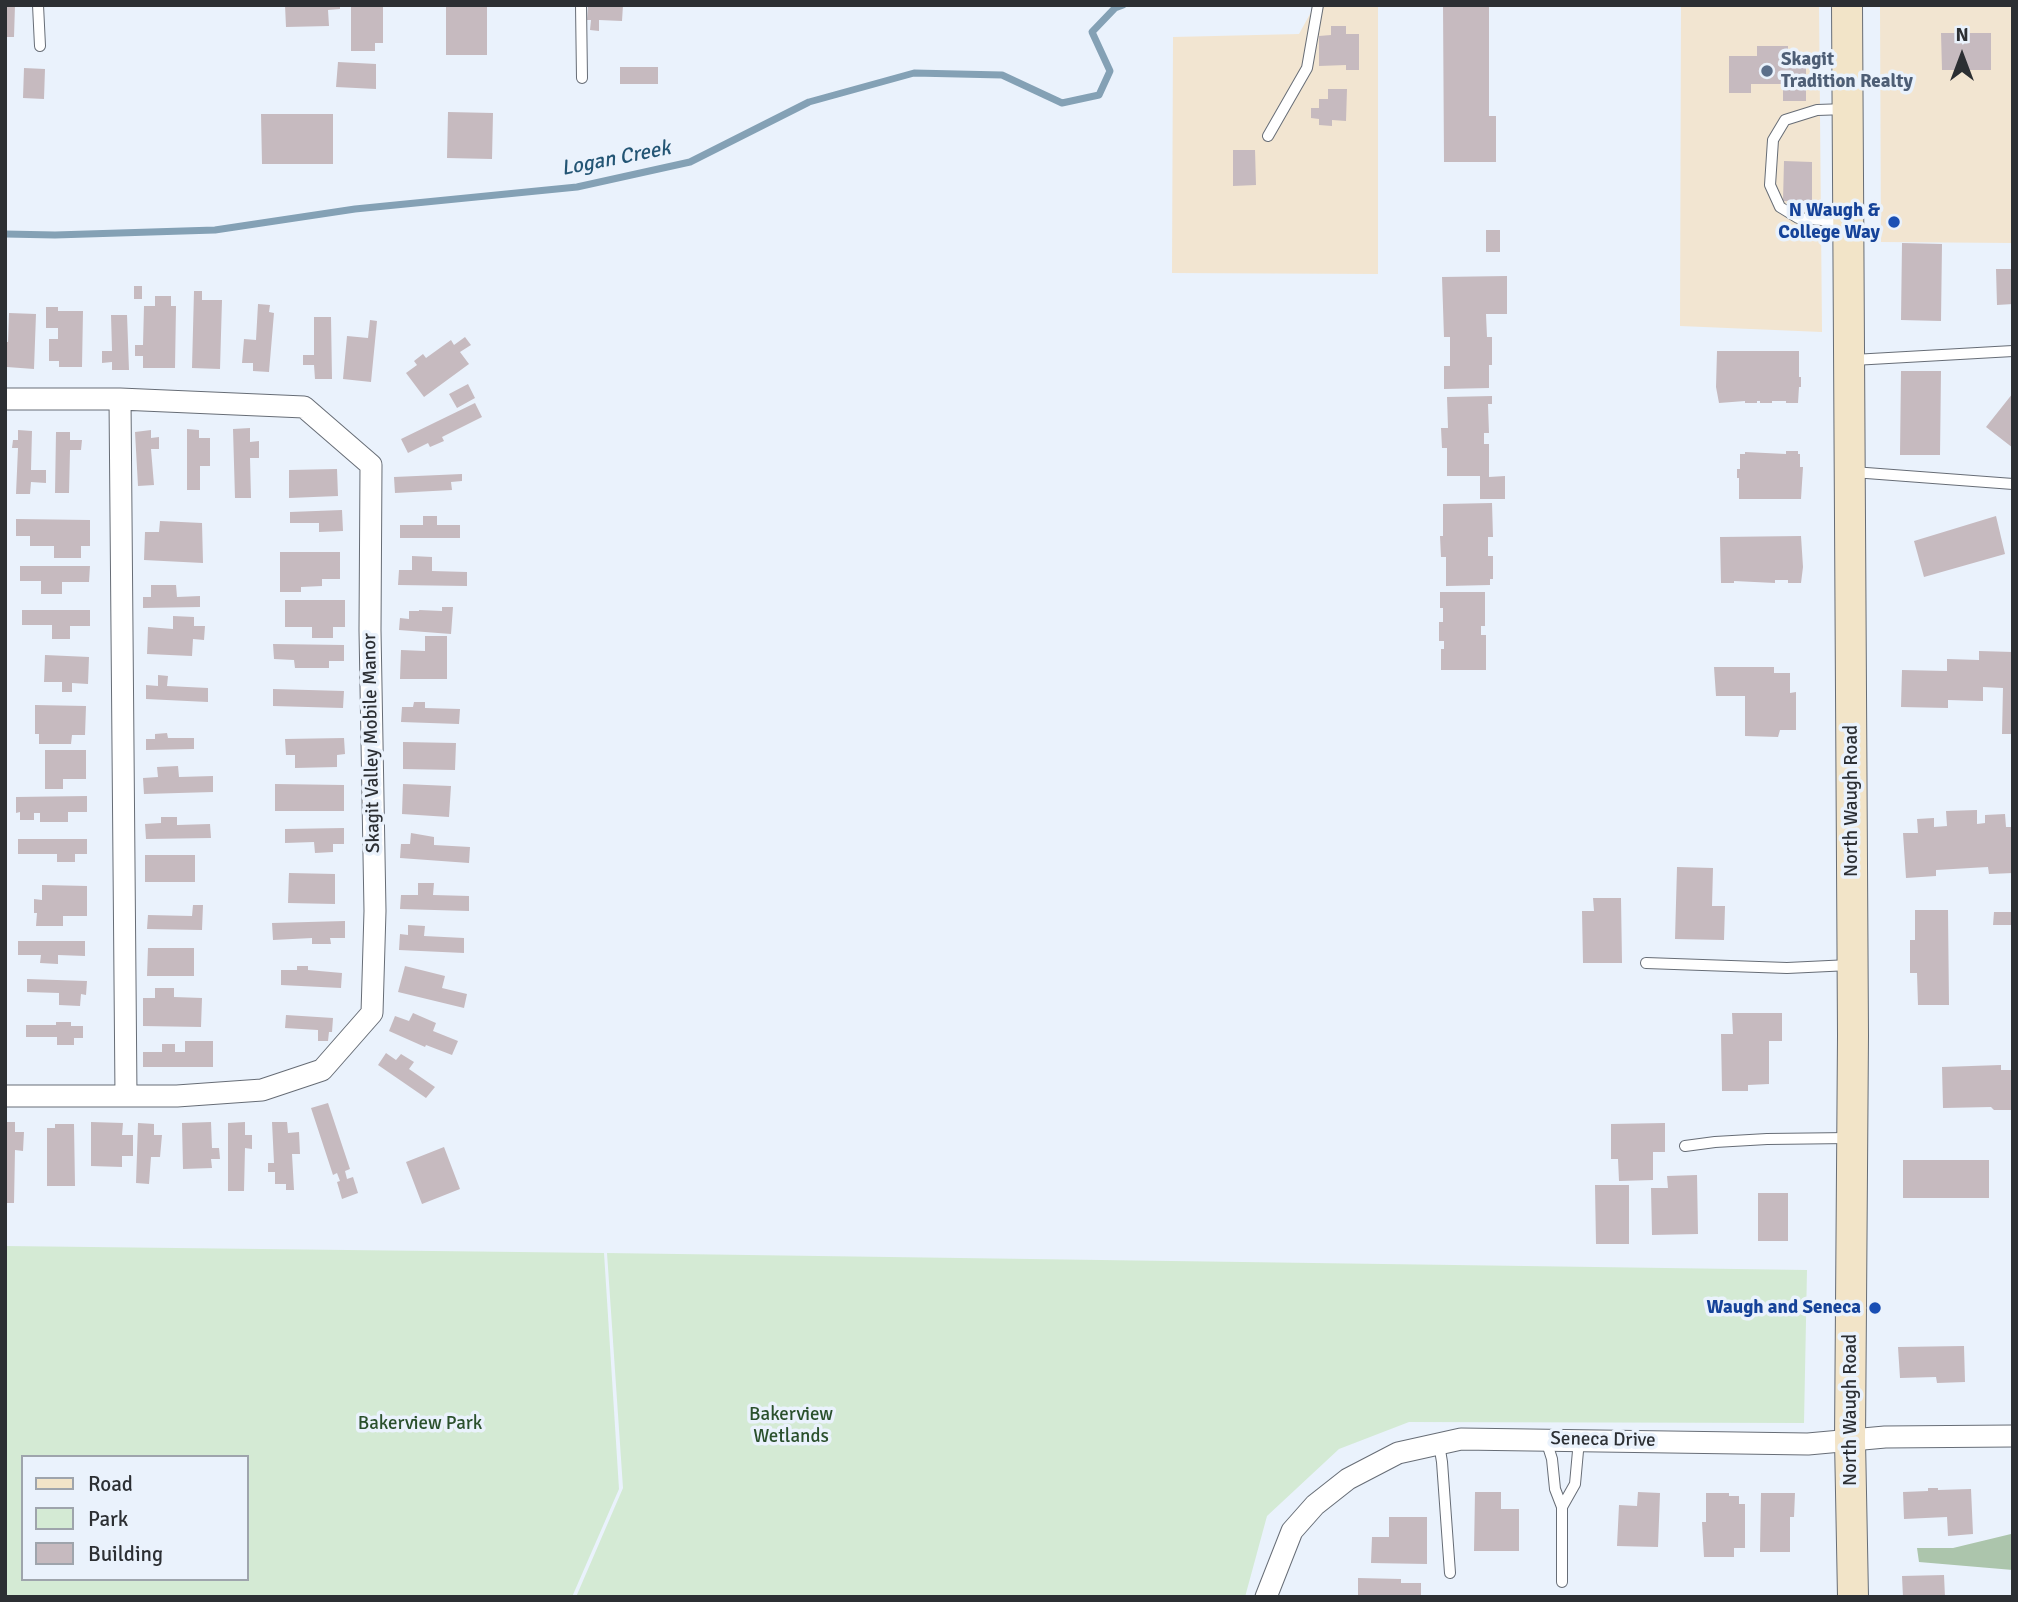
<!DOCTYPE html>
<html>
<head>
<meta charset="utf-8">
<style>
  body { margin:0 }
  #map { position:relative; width:2018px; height:1602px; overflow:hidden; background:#eaf2fc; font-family:Signika,sans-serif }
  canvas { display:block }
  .frame { position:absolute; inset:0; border:7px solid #2c2f33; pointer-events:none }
  .legend { position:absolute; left:21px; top:1455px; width:228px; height:126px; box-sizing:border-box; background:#eaf2fc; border:2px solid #9ea4ac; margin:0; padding:9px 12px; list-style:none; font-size:21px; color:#2c2f33 }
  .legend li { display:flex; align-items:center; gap:14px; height:35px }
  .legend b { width:35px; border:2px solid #9ea4ac }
  .north { position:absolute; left:1927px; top:21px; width:70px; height:70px; -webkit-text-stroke:5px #eaf2fc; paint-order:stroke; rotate:0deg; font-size:19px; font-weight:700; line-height:28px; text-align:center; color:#2c2f33 }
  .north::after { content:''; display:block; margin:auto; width:24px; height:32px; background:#2c2f33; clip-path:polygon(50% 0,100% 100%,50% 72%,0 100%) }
</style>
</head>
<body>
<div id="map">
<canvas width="2018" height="1602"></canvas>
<div class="frame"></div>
<ul class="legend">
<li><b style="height:9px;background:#f2e4c8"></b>Road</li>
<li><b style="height:19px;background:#d4ead4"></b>Park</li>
<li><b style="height:19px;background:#c6babf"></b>Building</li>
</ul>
<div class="north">N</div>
</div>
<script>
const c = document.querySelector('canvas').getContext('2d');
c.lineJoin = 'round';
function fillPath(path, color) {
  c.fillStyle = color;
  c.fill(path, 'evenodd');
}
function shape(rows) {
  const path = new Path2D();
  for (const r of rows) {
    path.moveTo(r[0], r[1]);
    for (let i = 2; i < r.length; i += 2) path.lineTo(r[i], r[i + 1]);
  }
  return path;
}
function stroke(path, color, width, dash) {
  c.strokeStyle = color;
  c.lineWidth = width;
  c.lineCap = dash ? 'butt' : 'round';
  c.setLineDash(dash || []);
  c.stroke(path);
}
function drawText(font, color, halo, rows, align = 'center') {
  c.font = font + ' Signika,sans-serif';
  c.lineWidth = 7;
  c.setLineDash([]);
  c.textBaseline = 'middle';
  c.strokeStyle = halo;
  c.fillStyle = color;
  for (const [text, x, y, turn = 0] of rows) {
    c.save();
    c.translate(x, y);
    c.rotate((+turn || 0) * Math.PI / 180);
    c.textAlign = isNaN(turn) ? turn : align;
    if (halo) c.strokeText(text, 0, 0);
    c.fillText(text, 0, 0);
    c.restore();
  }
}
const commercial = shape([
  [1315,5,1378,5,1378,274,1172,273,1173,37,1299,34],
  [1681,5,1819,5,1822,332,1680,326],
  [1880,5,2013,5,2013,243,1881,242]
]);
const green = shape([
  [5,1246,604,1253,619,1489,572,1597,5,1597],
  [23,1457,247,1457,247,1579,23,1579],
  [607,1253,1807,1270,1804,1423,1409,1422,1339,1449,1267,1516,1245,1597,576,1597,623,1488]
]);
const forest = shape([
  [2013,1516,2013,1570,1919,1562,1917,1548,1953,1548,2011,1534]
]);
const stream = shape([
  [5,234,55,235,215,230,355,209,577,187,690,162,809,102,914,73,1002,75,1062,103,1099,95,1110,71,1092,32,1115,8,1123,5]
]);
const building = shape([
  [5,5,15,5,14,37,5,37],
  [285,5,340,5,340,9,328,10,329,26,286,27],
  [351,5,383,5,383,43,375,43,375,51,351,51],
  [446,5,487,5,487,55,446,55],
  [588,5,623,5,622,21,599,20,599,31,590,30,591,20,587,20],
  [1443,5,1489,5,1489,116,1496,116,1496,162,1444,162],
  [1331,26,1346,26,1346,34,1359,34,1359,70,1346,70,1346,65,1319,66,1319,36,1331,35],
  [1941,33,1991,33,1991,70,1942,70],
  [1757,46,1788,46,1788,58,1806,58,1806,101,1783,101,1783,84,1751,84,1751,93,1729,93,1729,56,1757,56],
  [338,62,376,64,376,89,336,87],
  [620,67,658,67,658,84,620,84],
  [24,68,45,69,44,99,23,98],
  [1328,89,1347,89,1346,121,1332,120,1332,126,1319,125,1319,119,1311,118,1311,108,1319,108,1319,99,1328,99],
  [448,112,493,113,492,159,447,158],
  [261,114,333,114,333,164,262,164],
  [1233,150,1255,150,1256,185,1233,186],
  [1784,161,1812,162,1812,202,1783,201],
  [1486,230,1500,230,1500,252,1486,252],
  [1902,243,1942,244,1941,321,1901,320],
  [1996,269,2013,269,2013,304,1997,305],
  [1507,276,1507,314,1486,314,1487,337,1492,337,1492,365,1489,365,1489,388,1444,389,1444,366,1450,366,1450,337,1444,337,1442,277],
  [134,286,142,286,142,299,134,299],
  [194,291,202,291,202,300,222,300,220,369,192,368],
  [155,296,171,296,171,306,176,306,175,368,143,368,143,356,135,356,135,345,143,345,144,306,155,306],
  [258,304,270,305,269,312,274,313,269,372,253,371,253,363,242,363,244,339,256,340],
  [46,307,58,307,58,311,83,311,82,367,59,367,59,361,49,361,49,339,58,339,58,328,46,328],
  [9,313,36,314,34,369,7,367,5,342,8,342],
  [111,315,127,315,129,370,112,370,112,362,102,363,102,351,112,351],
  [314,317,331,317,332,379,315,379,314,365,303,365,303,355,314,355],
  [370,320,377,321,371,382,343,379,347,336,368,338],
  [465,337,471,345,460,352,469,364,424,397,406,373,417,365,414,361,423,354,426,358,451,340,454,345],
  [1717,351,1799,351,1799,377,1801,377,1801,387,1799,387,1798,403,1786,403,1786,401,1772,401,1772,403,1760,403,1760,401,1757,401,1757,403,1745,403,1745,401,1719,403,1716,387],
  [1901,371,1941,371,1940,455,1900,455],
  [468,384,475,398,457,408,449,394],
  [2013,393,2013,448,1986,427],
  [1492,396,1492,404,1488,404,1489,433,1484,433,1484,444,1489,444,1489,477,1505,476,1505,499,1480,499,1480,476,1447,476,1447,448,1442,448,1441,428,1448,428,1447,397],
  [475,403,482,417,442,437,444,441,430,447,428,443,408,453,401,439],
  [250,428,250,442,259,441,259,458,250,458,251,498,235,498,233,429],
  [187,429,199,430,199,438,210,438,210,466,200,466,200,490,187,490],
  [18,430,32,431,31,470,46,470,46,483,31,482,30,494,16,494,18,448,12,448,13,440,18,440],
  [151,430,151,438,159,437,159,449,151,449,154,485,138,486,135,432],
  [56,432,70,432,70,440,82,440,81,450,70,450,69,493,55,493],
  [1786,451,1798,451,1798,454,1800,454,1800,467,1803,467,1801,499,1739,499,1739,478,1737,478,1737,469,1740,469,1740,454,1745,454,1745,452,1786,454],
  [337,469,338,496,289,498,289,470],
  [462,474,462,481,451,482,452,490,395,493,394,477],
  [1492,503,1493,537,1488,537,1488,556,1493,556,1493,579,1490,579,1490,585,1446,586,1446,557,1441,557,1440,536,1443,536,1443,504],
  [342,510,343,531,319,532,319,523,290,523,290,512],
  [423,516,437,516,437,525,460,525,460,538,400,538,400,525,423,525],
  [1996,516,2005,554,1924,577,1914,541],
  [16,519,90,520,90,546,81,546,81,558,54,558,54,546,30,546,30,536,16,536],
  [160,521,202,523,203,563,144,560,145,532,159,532],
  [1801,536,1803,567,1801,583,1788,583,1788,580,1775,580,1775,583,1734,581,1734,583,1721,583,1720,537],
  [280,552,340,552,340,579,322,579,322,586,301,587,301,592,280,592],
  [412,556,432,557,432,571,467,572,467,586,398,585,399,570,412,570],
  [20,566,90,566,89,582,62,582,62,594,41,594,41,581,20,581],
  [151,585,176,585,177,597,200,596,200,607,143,608,143,597,151,597],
  [1440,592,1485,592,1485,626,1481,626,1481,635,1486,635,1486,670,1441,670,1441,649,1444,649,1444,641,1439,641,1439,622,1443,622,1443,608,1440,608],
  [285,600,345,600,345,627,333,627,333,638,312,638,312,627,285,627],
  [442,607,453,607,451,634,399,630,400,618,409,619,409,611,419,611,419,610,442,611],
  [22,610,90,610,90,626,70,626,70,639,52,639,52,625,22,625],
  [173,616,194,617,194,626,205,626,204,640,193,639,192,656,147,654,148,627,173,629],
  [425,636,447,636,447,679,400,679,401,650,425,651],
  [273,644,344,645,344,661,329,661,329,668,295,668,294,660,274,659],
  [1979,651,2013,652,2013,734,2002,734,2003,688,1983,687,1983,701,1948,700,1948,708,1901,707,1902,670,1947,671,1947,659,1979,660],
  [45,655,89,657,88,684,72,683,72,692,62,692,62,682,44,682],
  [1714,667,1774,667,1774,673,1790,673,1790,693,1796,692,1796,730,1780,730,1778,737,1745,736,1745,696,1716,696],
  [158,675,168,676,167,686,208,688,208,702,146,699,146,685,158,686],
  [273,689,344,691,343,708,273,706],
  [414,702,425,702,425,708,460,709,459,724,401,722,402,707,413,707],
  [35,705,86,706,85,735,72,735,71,744,39,744,39,734,35,734],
  [167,733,168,738,194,738,194,749,146,750,146,739,155,739,155,734],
  [344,738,345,754,337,755,337,767,295,768,295,755,286,755,285,739],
  [403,742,456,743,455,770,403,769],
  [45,750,86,750,86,779,63,779,63,789,45,789],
  [178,766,179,777,213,776,213,792,144,794,143,778,158,777,157,767],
  [275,784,344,785,344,811,275,811],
  [403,784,451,786,449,817,402,814],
  [87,796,87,812,68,812,68,822,40,822,40,813,34,813,34,820,20,820,20,812,16,813,16,797],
  [1977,810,1977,824,1985,823,1985,815,2005,814,2006,827,2013,827,2013,873,1989,874,1988,867,1936,870,1936,876,1906,878,1903,833,1918,833,1917,819,1934,818,1934,827,1947,826,1946,811],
  [161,817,177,817,177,825,210,824,211,838,146,839,145,824,161,823],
  [344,828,344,844,333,844,333,852,315,853,314,842,285,843,285,829],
  [411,833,434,837,434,845,470,847,469,863,400,858,401,844,410,844],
  [18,839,87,839,87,854,75,854,75,862,57,862,57,854,18,854],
  [145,855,195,855,195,882,145,882],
  [1677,867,1713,868,1712,906,1725,906,1724,940,1675,939],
  [289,873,335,874,335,904,288,903],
  [418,883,434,883,433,895,469,896,469,911,400,909,401,895,418,895],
  [42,885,87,886,87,916,63,916,63,926,36,926,37,913,34,913,34,899,42,900],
  [1593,898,1621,898,1622,963,1583,963,1582,911,1594,911],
  [193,905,203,905,202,930,147,929,148,915,192,916],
  [1915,910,1948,910,1949,1005,1918,1005,1917,973,1910,973,1910,940,1915,940],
  [1994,912,2013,912,2013,925,1993,925],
  [345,921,345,938,330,938,331,944,312,944,312,938,273,940,272,923],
  [408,925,425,926,424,936,464,938,464,953,399,950,400,934,408,935],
  [18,941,85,941,85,956,58,955,58,964,40,963,41,955,18,955],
  [148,948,194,948,194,976,147,976],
  [297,966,308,966,308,970,342,973,341,988,281,985,281,970,297,970],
  [405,966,445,976,442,988,467,994,464,1008,398,992],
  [27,979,87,981,86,995,81,994,80,1006,59,1005,59,993,27,992],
  [155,988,174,988,174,997,202,998,201,1027,143,1026,143,998,155,998],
  [413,1013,436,1023,433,1031,458,1041,452,1055,426,1045,425,1047,389,1031,395,1016,409,1021],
  [1732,1013,1782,1013,1782,1041,1769,1041,1769,1084,1748,1085,1748,1091,1722,1091,1721,1034,1733,1034],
  [286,1015,333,1018,332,1032,329,1032,328,1041,318,1041,318,1030,285,1028],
  [56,1022,71,1022,71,1026,83,1026,83,1038,74,1038,74,1045,57,1045,57,1037,26,1037,26,1025,56,1025],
  [185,1041,213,1041,213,1067,143,1067,143,1052,162,1052,162,1044,175,1044,175,1052,185,1052],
  [386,1053,396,1060,401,1054,414,1062,409,1069,435,1087,426,1098,378,1065],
  [2001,1065,2001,1070,2012,1070,2013,1110,1994,1110,1991,1107,1943,1108,1942,1067],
  [328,1103,350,1169,345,1171,347,1179,353,1177,358,1193,342,1199,337,1182,340,1181,337,1173,333,1175,311,1108],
  [5,1122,15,1122,15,1132,24,1132,23,1151,15,1150,14,1203,5,1203],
  [91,1122,123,1123,122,1135,133,1135,133,1156,122,1156,122,1167,91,1166],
  [211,1122,212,1148,219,1148,220,1159,211,1159,212,1168,183,1169,182,1123],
  [245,1122,245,1135,252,1135,252,1149,245,1148,244,1191,228,1191,228,1123],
  [272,1122,287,1122,288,1133,299,1132,300,1154,292,1154,294,1190,286,1190,286,1184,275,1184,275,1172,268,1172,268,1163,274,1163],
  [138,1123,154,1124,154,1135,162,1135,160,1157,151,1157,149,1184,136,1183],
  [1665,1123,1665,1152,1653,1152,1653,1180,1619,1181,1618,1159,1611,1159,1611,1124],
  [55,1124,74,1124,75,1186,47,1186,47,1128,55,1128],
  [444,1147,460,1189,422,1204,406,1162],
  [1903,1160,1989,1160,1989,1198,1903,1198],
  [1697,1175,1698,1234,1652,1235,1651,1188,1668,1188,1667,1176],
  [1595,1185,1629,1185,1629,1244,1596,1244],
  [1758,1193,1788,1193,1788,1241,1758,1241],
  [1964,1346,1965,1382,1937,1383,1936,1377,1900,1378,1898,1347],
  [1928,1488,1938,1488,1938,1490,1971,1489,1973,1534,1948,1536,1947,1517,1904,1519,1903,1492,1928,1491],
  [1475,1492,1501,1492,1501,1509,1519,1509,1519,1551,1474,1551],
  [1638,1492,1660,1493,1658,1547,1617,1546,1619,1505,1637,1506],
  [1706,1493,1729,1493,1729,1496,1739,1496,1739,1504,1745,1504,1745,1548,1734,1548,1734,1557,1704,1557,1702,1522,1706,1522],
  [1761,1493,1795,1493,1794,1517,1790,1517,1790,1552,1760,1552],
  [1389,1517,1427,1517,1427,1564,1371,1563,1372,1537,1389,1537],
  [1944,1575,1945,1597,1903,1597,1902,1576],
  [1358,1578,1401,1579,1401,1583,1421,1583,1421,1597,1358,1597]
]);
const lane = shape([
  [38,5,40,46],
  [581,5,582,78],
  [1846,109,1817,110,1785,120,1773,140,1770,185,1780,207,1798,218,1846,222],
  [1268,136,1307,68,1318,5],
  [1853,360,2013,351],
  [1853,472,2013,484],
  [1646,963,1787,968,1850,965],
  [1685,1146,1715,1142,1767,1139,1849,1138],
  [1546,1440,1552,1459,1555,1489,1562,1507,1562,1582],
  [1439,1444,1442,1462,1450,1573],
  [1562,1507,1575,1484,1579,1440]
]);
const street = shape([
  [5,399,120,399,304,407,371,465,370,630,375,911,372,1013,322,1070,262,1090,177,1096,5,1096],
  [120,399,126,1096],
  [1266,1597,1292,1531,1315,1505,1348,1479,1398,1453,1461,1439,1808,1444,1885,1437,2013,1436]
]);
const secondary = shape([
  [1847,5,1853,1035,1850,1440,1853,1597]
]);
const markers = [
  [1767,71,7,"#5c6f8a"],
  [1894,222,7,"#1a4fb4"],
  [1875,1308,7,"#1a4fb4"]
];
const serviceNames = [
  ["Skagit",1781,60],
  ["Tradition Realty",1781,82]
];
const transitNames = [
  ["N Waugh &",1880,211],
  ["College Way",1880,233],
  ["Waugh and Seneca",1861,1308]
];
const streetNames = [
  ["Skagit Valley Mobile Manor",372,743,-91],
  ["North Waugh Road",1852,801,-90],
  ["North Waugh Road",1851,1410,-90],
  ["Seneca Drive",1603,1440,1]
];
const parkNames = [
  ["Bakerview",791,1415],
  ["Wetlands",791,1437],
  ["Bakerview Park",420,1424]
];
const waterNames = [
  ["Logan Creek",616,159,-11]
];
fillPath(commercial, '#f2e5d1');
fillPath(green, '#d4ead4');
fillPath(forest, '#acc5ac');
stroke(stream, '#84a1b5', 7);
fillPath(building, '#c6babf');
stroke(lane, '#676d76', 12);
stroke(street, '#676d76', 23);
stroke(secondary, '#676d76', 32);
stroke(lane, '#fff', 10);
stroke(street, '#fff', 21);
stroke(secondary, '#f2e4c8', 30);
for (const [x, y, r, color] of markers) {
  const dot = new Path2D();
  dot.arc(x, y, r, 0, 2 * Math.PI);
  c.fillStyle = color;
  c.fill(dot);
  stroke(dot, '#eaf2fc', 2.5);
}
drawText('bold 19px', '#4e5e75', '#eaf2fc', serviceNames, 'left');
drawText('bold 19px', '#164399', '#eaf2fc', transitNames, 'right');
drawText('19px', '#2c2f33', '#eaf2fc', streetNames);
drawText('19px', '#2a502c', '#eaf2fc', parkNames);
drawText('italic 21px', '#235574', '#eaf2fc', waterNames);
</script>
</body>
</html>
